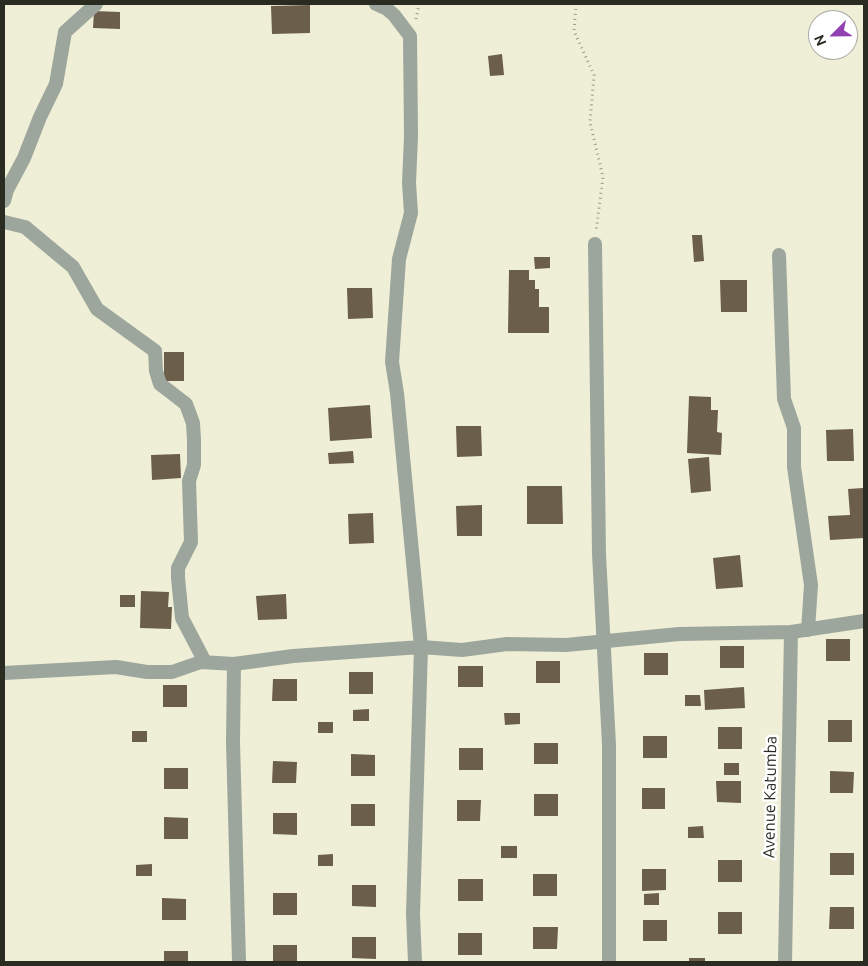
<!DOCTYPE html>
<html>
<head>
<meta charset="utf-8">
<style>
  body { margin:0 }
  #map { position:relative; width:868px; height:966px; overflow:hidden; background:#eeefd6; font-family:Ubuntu,sans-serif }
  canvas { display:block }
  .frame { position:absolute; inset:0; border:5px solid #2a2b21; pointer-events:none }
  .north { position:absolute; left:808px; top:10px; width:50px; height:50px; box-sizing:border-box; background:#fff; border:1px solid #aaaaa6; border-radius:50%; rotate:247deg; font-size:14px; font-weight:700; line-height:20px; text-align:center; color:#2a2b21 }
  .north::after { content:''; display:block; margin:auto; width:18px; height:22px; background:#9141b1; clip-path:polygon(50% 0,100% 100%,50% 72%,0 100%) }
</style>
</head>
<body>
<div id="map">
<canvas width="868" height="966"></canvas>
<div class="frame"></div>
<div class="north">N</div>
</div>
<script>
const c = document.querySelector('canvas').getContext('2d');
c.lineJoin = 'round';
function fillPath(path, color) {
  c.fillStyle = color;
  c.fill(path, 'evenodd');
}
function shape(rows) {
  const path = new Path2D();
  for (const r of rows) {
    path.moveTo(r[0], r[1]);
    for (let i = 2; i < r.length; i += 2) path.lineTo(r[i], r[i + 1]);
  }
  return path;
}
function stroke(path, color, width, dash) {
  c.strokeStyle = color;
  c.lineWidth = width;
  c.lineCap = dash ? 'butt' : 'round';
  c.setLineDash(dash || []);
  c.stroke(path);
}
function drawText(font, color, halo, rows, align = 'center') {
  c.font = font + ' Ubuntu,sans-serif';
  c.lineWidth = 5;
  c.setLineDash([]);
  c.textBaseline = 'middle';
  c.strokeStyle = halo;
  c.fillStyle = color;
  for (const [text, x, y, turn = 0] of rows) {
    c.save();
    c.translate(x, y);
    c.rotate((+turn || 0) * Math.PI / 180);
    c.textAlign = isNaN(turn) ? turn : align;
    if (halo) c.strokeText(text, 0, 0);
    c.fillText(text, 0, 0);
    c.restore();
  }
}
const building = shape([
  [310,5,310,33,272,34,271,6],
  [94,11,120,12,120,29,93,28],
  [502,54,504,75,490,76,488,56],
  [692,235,702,235,704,261,694,262],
  [534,257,550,257,550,268,535,269],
  [509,270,529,270,529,280,535,280,535,289,539,289,539,307,549,307,549,333,508,333],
  [720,280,747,280,747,312,721,312],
  [347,288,372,288,373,318,348,319],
  [164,352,184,352,184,381,164,381],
  [689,396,711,397,711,410,718,410,717,432,722,433,721,455,687,453],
  [370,405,372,438,330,441,328,408],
  [456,426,481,426,482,456,457,457],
  [853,429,854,461,827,461,826,430],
  [353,451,354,463,329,464,328,453],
  [180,454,181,478,152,480,151,455],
  [709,457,711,491,691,493,688,459],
  [527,486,562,486,563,524,527,524],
  [863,488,864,538,830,540,828,516,850,515,848,489],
  [482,505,482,536,457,536,456,506],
  [373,513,374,543,349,544,348,514],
  [740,555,743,587,716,589,713,558],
  [141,591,169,592,168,607,172,607,171,629,140,628],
  [286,594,287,619,258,620,256,596],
  [120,595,135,595,135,607,120,607],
  [826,639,850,639,850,661,826,661],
  [720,646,744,646,744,668,720,668],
  [644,653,668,653,668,675,644,675],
  [536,661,560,661,560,683,536,683],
  [458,666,483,666,483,687,458,687],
  [349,672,373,672,373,694,349,694],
  [273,679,297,679,297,701,272,701],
  [163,685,187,685,187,707,163,707],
  [744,687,745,708,705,710,704,690],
  [685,695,700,695,701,706,685,706],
  [369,709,369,721,353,721,353,710],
  [504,713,520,713,520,724,505,725],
  [828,720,852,720,852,742,828,742],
  [318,722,333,722,333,733,318,733],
  [718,727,742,727,742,749,718,749],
  [132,731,147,731,147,742,132,742],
  [643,736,667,736,667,758,643,758],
  [534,743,558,743,558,764,534,764],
  [459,748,483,748,483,770,459,770],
  [351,754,375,755,375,776,351,776],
  [273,761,297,762,296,783,272,783],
  [724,763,739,763,739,775,724,775],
  [164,768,188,768,188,789,164,789],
  [830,771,854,772,853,793,830,793],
  [716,781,741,781,741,803,717,802],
  [642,788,665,788,665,809,642,809],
  [534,794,558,794,558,816,534,816],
  [457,800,481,800,480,821,457,821],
  [351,804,375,804,375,826,351,826],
  [273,813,297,813,297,835,273,834],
  [164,817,188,818,188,839,164,839],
  [703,826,704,838,688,838,688,827],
  [501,846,517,846,517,858,501,858],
  [830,853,854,853,854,875,830,875],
  [333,854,333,866,318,866,318,855],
  [718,860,742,860,742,882,718,882],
  [152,864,152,876,136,876,136,865],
  [642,869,666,869,666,890,642,891],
  [533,874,557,874,557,896,533,896],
  [458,879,483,879,483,901,458,901],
  [352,885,376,885,376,907,352,906],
  [273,893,297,893,297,915,273,915],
  [659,893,659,905,644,905,644,894],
  [162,898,186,899,186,920,162,920],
  [830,907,854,907,854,929,829,929],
  [718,912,742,912,742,934,718,934],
  [643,920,667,920,667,941,643,941],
  [533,927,558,927,557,949,533,949],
  [458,933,482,933,482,955,458,955],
  [352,937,376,937,376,959,352,958],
  [273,945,297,945,297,962,273,962],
  [164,951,188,951,188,962,164,962],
  [689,958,705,958,705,962,689,962]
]);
const path = shape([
  [576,4,574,31,594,75,590,122,603,177,596,231],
  [416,19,419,4]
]);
const street = shape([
  [376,4,387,9,394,15,410,36,411,136,409,183,411,213,399,259,392,362,397,393,421,647,413,914,415,962],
  [4,201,7,190,24,158,40,117,56,84,65,32,96,4],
  [4,222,25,227,73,267,97,309,155,351,156,371,160,384,186,404,193,423,194,440,194,465,189,481,191,542,178,568,178,578,182,618,205,662],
  [595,244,599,554,609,745,609,962],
  [779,255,784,399,794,428,794,467,811,585,808,630],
  [234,664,233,742,239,962],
  [4,673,116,667,147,672,172,672,201,662,234,664,293,656,421,647,462,650,507,644,566,645,679,634,791,632,864,621],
  [785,962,791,632]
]);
const streetNames = [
  ["Avenue Katumba",770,797,-89]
];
fillPath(building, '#6b5e4b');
stroke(path, '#999a88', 3, [1, 4]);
stroke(street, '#9da69c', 14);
drawText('16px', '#2a2b21', '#fff', streetNames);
</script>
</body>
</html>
